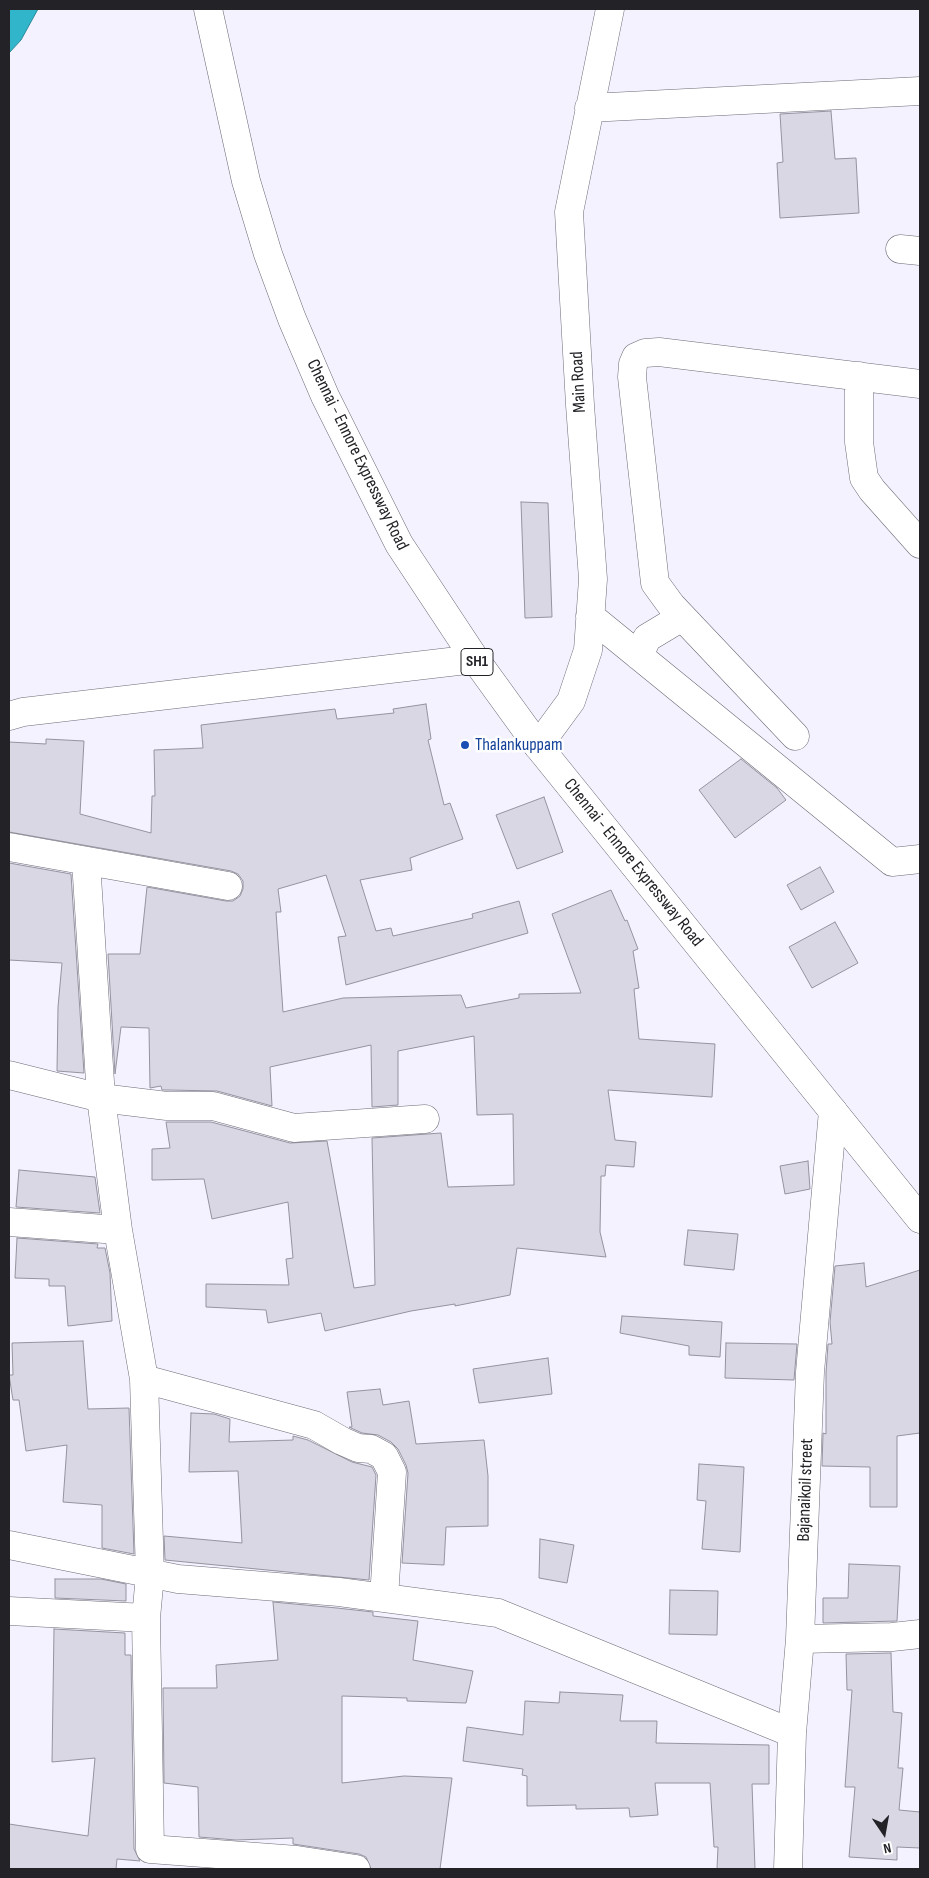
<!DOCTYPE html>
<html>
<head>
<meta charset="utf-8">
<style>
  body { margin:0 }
  #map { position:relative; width:929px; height:1878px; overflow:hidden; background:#f3f2fe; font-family:"Sofia Sans Condensed",sans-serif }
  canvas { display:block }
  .frame { position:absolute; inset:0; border:10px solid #232227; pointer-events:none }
  .north { position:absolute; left:859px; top:1808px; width:50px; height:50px; -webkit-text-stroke:4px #fff; paint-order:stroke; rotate:168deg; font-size:14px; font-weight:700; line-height:20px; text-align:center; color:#232227 }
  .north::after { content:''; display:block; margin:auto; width:18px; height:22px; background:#232227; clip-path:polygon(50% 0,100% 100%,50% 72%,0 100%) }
</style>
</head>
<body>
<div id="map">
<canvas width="929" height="1878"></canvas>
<div class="frame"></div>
<div class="north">N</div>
</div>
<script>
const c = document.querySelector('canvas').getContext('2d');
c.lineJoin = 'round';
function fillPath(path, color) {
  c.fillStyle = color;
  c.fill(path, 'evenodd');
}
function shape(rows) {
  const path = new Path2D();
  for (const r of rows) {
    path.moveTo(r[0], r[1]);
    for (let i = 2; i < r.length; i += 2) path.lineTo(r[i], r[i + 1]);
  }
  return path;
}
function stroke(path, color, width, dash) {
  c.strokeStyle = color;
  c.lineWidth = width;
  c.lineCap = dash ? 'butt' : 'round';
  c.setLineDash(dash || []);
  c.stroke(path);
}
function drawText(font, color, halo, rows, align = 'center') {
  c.font = font + ' "Sofia Sans Condensed",sans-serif';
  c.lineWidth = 5;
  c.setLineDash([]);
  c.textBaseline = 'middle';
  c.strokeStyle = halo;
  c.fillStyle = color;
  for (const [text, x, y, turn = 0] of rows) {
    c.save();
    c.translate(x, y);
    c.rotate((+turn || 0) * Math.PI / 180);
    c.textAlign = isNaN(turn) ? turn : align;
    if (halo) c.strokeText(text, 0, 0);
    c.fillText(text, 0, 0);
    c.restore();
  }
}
const water = shape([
  [9,9,38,9,21,40,9,53,9,9]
]);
const building = shape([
  [831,111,835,159,856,158,859,213,780,218,777,163,783,162,780,114,831,111],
  [521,502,548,503,552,617,525,618,521,502],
  [426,704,431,739,428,740,444,805,450,803,463,839,410,858,412,870,360,880,376,931,391,928,393,936,473,918,472,914,519,901,528,933,346,985,338,937,346,936,326,875,278,889,281,912,276,912,283,1012,343,998,461,995,466,1008,519,998,519,994,581,993,552,914,611,890,625,921,627,920,638,949,633,951,639,988,634,989,639,1039,715,1044,712,1097,608,1090,615,1140,636,1142,634,1167,606,1165,605,1176,601,1176,600,1232,606,1257,517,1248,510,1295,455,1306,455,1304,411,1311,325,1331,321,1313,268,1323,266,1310,206,1307,206,1284,289,1285,286,1259,293,1258,288,1202,212,1219,204,1179,152,1180,152,1149,170,1148,166,1122,211,1122,290,1143,327,1141,354,1288,375,1285,372,1138,441,1133,448,1187,514,1185,513,1114,477,1115,474,1036,398,1051,398,1105,372,1107,371,1045,270,1067,272,1106,217,1091,168,1090,162,1090,161,1086,150,1088,149,1028,121,1027,115,1074,108,954,140,954,147,887,226,901,233,901,240,896,243,889,243,881,238,874,231,871,9,832,9,742,46,744,46,739,84,741,80,814,151,833,152,796,155,796,154,750,203,748,201,725,335,709,337,719,394,713,393,709,426,704],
  [741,759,777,788,786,800,735,838,699,790,741,759],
  [544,797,563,852,517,869,496,815,544,797],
  [9,863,71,874,84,1073,57,1071,58,1007,62,963,9,960,9,863],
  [820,867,834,892,801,910,787,885,820,867],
  [835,922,858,963,812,988,789,947,835,922],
  [808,1161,810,1189,785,1194,780,1166,808,1161],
  [19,1170,95,1177,100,1213,16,1207,19,1170],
  [688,1230,738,1234,734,1270,684,1265,688,1230],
  [17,1238,98,1244,97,1248,105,1248,110,1273,112,1321,68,1326,65,1286,49,1286,49,1279,15,1278,17,1238],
  [864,1263,866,1287,920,1270,920,1433,897,1436,897,1507,870,1507,870,1467,822,1466,823,1433,826,1434,826,1373,828,1344,832,1344,830,1322,835,1266,864,1263],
  [622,1316,722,1322,720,1357,689,1355,689,1346,620,1333,622,1316],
  [83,1341,88,1409,129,1408,134,1554,102,1548,102,1505,63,1502,67,1445,26,1451,19,1400,13,1400,9,1375,13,1375,12,1343,83,1341],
  [726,1343,797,1344,794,1380,725,1378,726,1343],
  [548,1358,552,1394,479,1403,473,1369,548,1358],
  [380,1389,383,1405,409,1401,416,1444,484,1440,488,1476,488,1526,446,1527,444,1565,402,1563,408,1473,406,1465,398,1449,391,1442,378,1435,362,1433,349,1427,352,1427,347,1392,380,1389],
  [191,1413,214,1414,230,1419,229,1442,293,1440,293,1436,308,1440,352,1462,372,1467,376,1475,369,1580,165,1560,164,1536,242,1543,238,1471,189,1472,191,1413],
  [699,1464,744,1467,740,1552,702,1549,706,1501,697,1500,699,1464],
  [540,1539,574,1545,567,1583,539,1578,540,1539],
  [849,1564,900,1566,897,1621,823,1623,823,1598,848,1598,849,1564],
  [55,1579,101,1579,126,1584,126,1601,55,1598,55,1579],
  [670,1590,718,1591,717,1635,669,1634,670,1590],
  [273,1602,337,1608,373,1612,373,1616,418,1621,413,1660,473,1671,466,1703,407,1701,407,1698,342,1696,342,1783,404,1776,452,1778,440,1869,371,1869,366,1857,359,1854,293,1844,293,1838,236,1840,199,1837,198,1787,164,1783,163,1688,217,1688,216,1665,278,1660,273,1602],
  [54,1629,125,1633,125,1655,131,1655,134,1849,140,1861,117,1859,116,1869,9,1869,9,1824,88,1836,95,1758,52,1762,54,1629],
  [891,1653,893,1712,902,1713,898,1768,903,1768,899,1810,920,1812,920,1848,897,1847,897,1860,849,1857,855,1787,845,1787,852,1690,847,1690,846,1654,891,1653],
  [560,1692,623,1695,620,1721,657,1721,656,1743,769,1745,769,1784,752,1784,755,1869,717,1869,718,1847,714,1847,710,1783,655,1783,658,1815,630,1817,629,1808,576,1809,576,1805,527,1806,527,1776,522,1775,523,1769,463,1761,467,1727,523,1735,525,1701,559,1703,560,1692]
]);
const minor = shape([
  [589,108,920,91],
  [900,249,920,251],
  [859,376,859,442,864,478,872,490,920,544],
  [590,616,892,862,920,859],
  [639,656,647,638,682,617],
  [9,716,23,712,475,659],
  [795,736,671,605,655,583,632,377,633,364,636,357,645,353,659,352,920,384],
  [538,746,571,701,588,650,593,579,580,405,569,212,610,9],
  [9,847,228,886],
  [86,861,101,1098,167,1106,213,1106,294,1128,425,1119],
  [9,1075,101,1098,118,1230],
  [9,1222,118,1230,144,1379,150,1575,146,1618,150,1849,297,1860,356,1869],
  [144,1379,314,1425,342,1441,358,1448,371,1449,384,1456,392,1472,384,1598],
  [9,1545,178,1579,339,1592,498,1613,792,1733],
  [9,1611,146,1618],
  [800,1639,892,1637,920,1634],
  [788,1869,792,1733,800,1639,810,1372,833,1111]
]);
const primary = shape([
  [208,9,246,181,268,254,292,319,325,396,399,544,475,659,538,746,920,1219]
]);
const markers = [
  [465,745,5,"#1a4fb4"]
];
const shields = [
  [477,662,32]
];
const shieldNames = [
  ["SH1",477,662]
];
const streetNames = [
  ["Main Road",579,382,-93],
  ["Chennai - Ennore Expressway Road",357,455,64],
  ["Chennai - Ennore Expressway Road",633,863,51],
  ["Bajanaikoil street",806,1490,-88]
];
const transitNames = [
  ["Thalankuppam",475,745]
];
fillPath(water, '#30b5ca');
stroke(water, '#2c8999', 1);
fillPath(building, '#d8d7e3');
stroke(building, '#94939e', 1);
stroke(minor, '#6c6b76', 29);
stroke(primary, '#6c6b76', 29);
stroke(minor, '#fff', 28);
stroke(primary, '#fff', 28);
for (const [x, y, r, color] of markers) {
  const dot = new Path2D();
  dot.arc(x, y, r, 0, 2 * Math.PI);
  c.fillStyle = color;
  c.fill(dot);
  stroke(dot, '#fff', 2);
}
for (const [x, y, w] of shields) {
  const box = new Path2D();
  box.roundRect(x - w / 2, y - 13.5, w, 27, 4);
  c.fillStyle = '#fff';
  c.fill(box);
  stroke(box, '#232227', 1);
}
drawText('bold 16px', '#232227', null, shieldNames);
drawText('18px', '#232227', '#fff', streetNames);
drawText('18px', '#164399', '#fff', transitNames, 'left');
</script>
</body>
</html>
